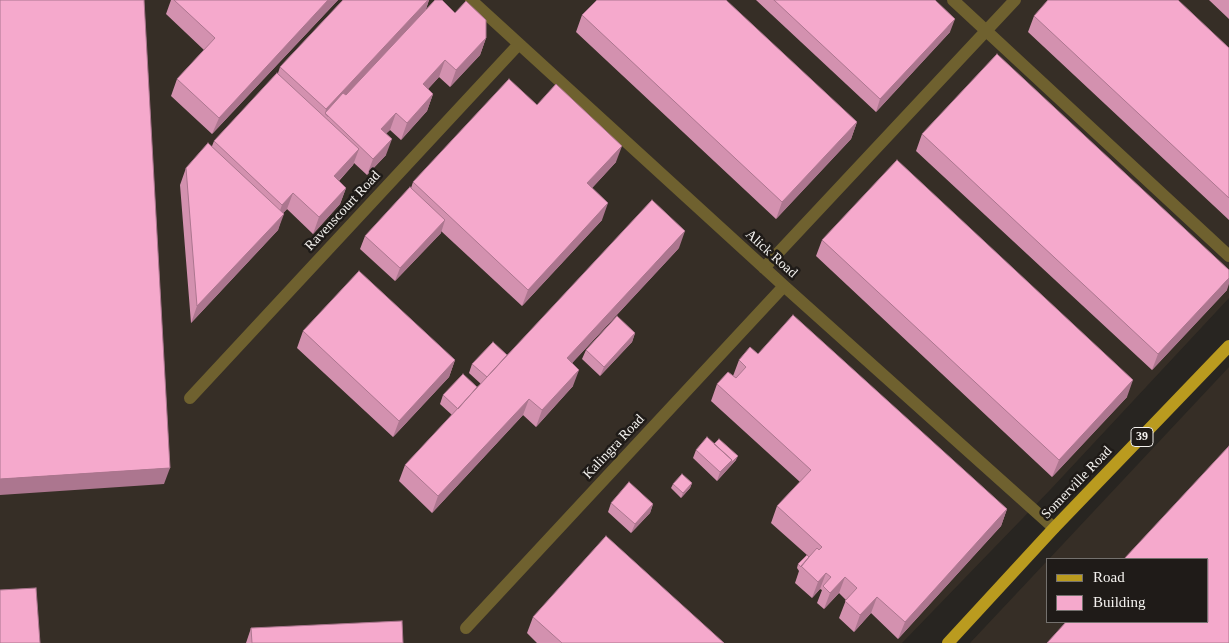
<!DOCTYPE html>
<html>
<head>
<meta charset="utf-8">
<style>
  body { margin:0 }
  #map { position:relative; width:1229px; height:643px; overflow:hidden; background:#282521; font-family:"Times New Roman",serif }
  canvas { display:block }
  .legend { position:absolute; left:1046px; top:558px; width:162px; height:65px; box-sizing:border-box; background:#1f1b18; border:1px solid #74716e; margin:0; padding:6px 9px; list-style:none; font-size:15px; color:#f4f2ef }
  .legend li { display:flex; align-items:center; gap:10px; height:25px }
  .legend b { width:25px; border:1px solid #74716e }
</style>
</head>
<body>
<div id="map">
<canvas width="1229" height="643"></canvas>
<ul class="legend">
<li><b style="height:6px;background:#ba9b1f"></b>Road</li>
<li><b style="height:14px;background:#f5a9cc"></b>Building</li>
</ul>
</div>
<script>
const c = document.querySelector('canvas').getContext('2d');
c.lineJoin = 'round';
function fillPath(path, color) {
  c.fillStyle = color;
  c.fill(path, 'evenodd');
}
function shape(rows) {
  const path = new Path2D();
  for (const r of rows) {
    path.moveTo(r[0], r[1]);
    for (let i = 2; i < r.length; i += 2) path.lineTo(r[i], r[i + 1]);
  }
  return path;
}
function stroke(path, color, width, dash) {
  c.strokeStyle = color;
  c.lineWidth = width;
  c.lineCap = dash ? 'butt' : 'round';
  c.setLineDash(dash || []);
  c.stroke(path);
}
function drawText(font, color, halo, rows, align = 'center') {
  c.font = font + ' "Times New Roman",serif';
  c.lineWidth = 5;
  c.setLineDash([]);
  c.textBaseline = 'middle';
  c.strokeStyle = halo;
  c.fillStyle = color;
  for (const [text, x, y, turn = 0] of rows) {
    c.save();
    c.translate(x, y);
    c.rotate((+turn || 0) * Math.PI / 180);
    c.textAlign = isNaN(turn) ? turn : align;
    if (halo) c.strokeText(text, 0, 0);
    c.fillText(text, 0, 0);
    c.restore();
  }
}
const built = shape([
  [0,0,1229,0,1229,298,1050,490,902,643,0,643],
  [1229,367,1229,643,970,643,1048,560,1048,622,1208,622,1208,559,1049,559]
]);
const minor = shape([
  [471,0,784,286,1054,528],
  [953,0,1229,256],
  [764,268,1015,0],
  [190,398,519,44],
  [466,628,784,286]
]);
const major = shape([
  [948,643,1054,528,1229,346]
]);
const wall = shape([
  [171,0,338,0,212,134,171,96,177,79,204,50,166,14],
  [343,0,429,0,426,9,455,13,486,38,480,55,450,87,439,77,428,89,433,94,427,111,401,140,390,130,386,133,386,155,367,175,354,163,353,165,339,181,346,188,340,204,313,234,287,209,283,213,278,230,191,323,180,185,186,168,212,146,214,141,278,73,280,67],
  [756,0,935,0,950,32,876,112],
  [1209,0,1229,0,1229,19],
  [582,15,857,122,851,139,776,219,576,32],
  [1034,16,1229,48,1229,220,1028,32],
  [537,105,616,162,592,188,602,220,522,306,441,231,441,233,395,281,360,249,365,236,411,188,413,182],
  [922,134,1227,290,1152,370,916,151],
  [822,240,1127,397,1052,477,816,256],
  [679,248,572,363,573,386,536,427,523,415,432,513,399,481,405,465,452,415,440,404,443,395,477,387,481,384,469,373,472,364,507,355],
  [303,331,455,360,449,377,393,437,297,348],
  [635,333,632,342,600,376,582,359,586,350],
  [758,354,1007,509,1001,526,898,639,871,613,854,632,839,618,846,600,839,593,824,609,817,603,822,590,820,589,812,598,795,583,799,571,797,568,798,564,807,555,771,523,777,506,800,482,711,401,717,384,733,376,739,360],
  [714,444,736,460,717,481,693,458,696,450],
  [692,483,690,488,681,498,671,488,673,484],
  [611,503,653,504,650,513,631,533,608,512],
  [533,617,724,643,537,643,527,633],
  [251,628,403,643,246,643]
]);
const shadedWall = shape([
  [328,0,338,0,212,134,219,118],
  [428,0,429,0,424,15,328,117,325,114,326,109],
  [955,19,950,32,876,112,880,99],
  [486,38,480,55,450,87,456,70],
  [445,60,439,77,417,101,423,84],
  [433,94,427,111,401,140,407,123],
  [396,113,390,130,375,145,381,129],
  [857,122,851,139,776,219,782,202],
  [392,139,386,155,367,175,373,159],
  [622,146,616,162,581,200,587,183],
  [359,149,353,165,328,192,334,176],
  [346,188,340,204,313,234,319,217],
  [293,193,287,209,276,221,282,205],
  [608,203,602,220,522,306,528,290],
  [284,214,278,230,191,323,197,306],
  [445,220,441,233,395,281,400,268],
  [685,231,679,248,561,375,567,358],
  [1229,278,1229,284,1227,290,1152,370,1158,354],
  [635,333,632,342,600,376,604,367],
  [455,360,449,377,393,437,399,421],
  [579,370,573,386,536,427,542,410],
  [1133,380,1127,397,1052,477,1059,460],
  [529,399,523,415,432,513,438,496],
  [738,456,736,460,717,481,720,472,732,460],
  [170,468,164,484,0,495,0,479],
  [692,483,690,488,681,498,683,493],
  [653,504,650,513,631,533,635,524],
  [1007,509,1001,526,898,639,905,622],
  [826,573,820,589,812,598,818,582],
  [845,577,839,593,824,609,830,593],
  [877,597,871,613,854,632,860,615]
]);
const building = shape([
  [0,0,144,0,170,468,0,479,0,0],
  [174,0,328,0,219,118,177,79,215,38,174,0],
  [343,0,428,0,326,109,280,67,343,0],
  [435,0,442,0,455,13,466,1,486,20,486,38,456,70,445,60,423,84,433,94,407,123,396,113,381,129,392,139,373,159,325,113,343,93,346,95,435,0],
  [597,0,726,0,857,122,782,202,582,15,597,0],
  [774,0,935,0,955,19,880,99,774,0],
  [1048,0,1178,0,1229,48,1229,198,1034,16,1048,0],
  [997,54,1229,270,1229,278,1158,354,922,134,997,54],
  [277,73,359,149,334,176,346,188,319,217,293,193,282,205,214,141,277,73],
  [509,79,537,105,556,84,622,146,587,183,608,203,528,290,413,182,509,79],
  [208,143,284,214,197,306,186,168,208,143],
  [897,160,1133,380,1059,460,822,240,897,160],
  [410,187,445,220,400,268,365,236,410,187],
  [652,200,685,231,567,358,579,370,542,410,529,399,438,496,405,465,652,200],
  [359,271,455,360,399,421,303,331,359,271],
  [793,315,1007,509,905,622,877,597,860,615,845,601,857,588,845,577,830,593,823,586,831,577,826,573,818,582,801,566,817,548,819,550,822,547,777,506,811,470,717,384,728,372,736,378,746,367,739,360,750,347,758,354,793,315],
  [617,316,635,333,604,367,586,350,617,316],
  [493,342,507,355,487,377,472,364,493,342],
  [463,374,477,387,458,409,443,395,463,374],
  [707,437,732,460,720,472,696,450,707,437],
  [719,439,738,456,730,464,732,460,714,444,719,439],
  [1229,446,1229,643,1047,643,1066,622,1208,622,1208,559,1124,559,1229,446],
  [682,474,692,483,683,493,673,484,682,474],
  [629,482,653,504,635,524,611,503,629,482],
  [606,536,724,643,562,643,533,617,606,536],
  [807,555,809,557,801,567,798,564,807,555],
  [36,588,40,643,0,643,0,590,36,588],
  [402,621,403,643,252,643,251,628,402,621]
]);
const shields = [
  [1142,437,22]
];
const shieldNames = [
  ["39",1142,437]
];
const streetNames = [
  ["Ravenscourt Road",343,211,-47],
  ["Alick Road",771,254,42],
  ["Kalingra Road",614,447,-47],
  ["Somerville Road",1077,483,-46]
];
fillPath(built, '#362e26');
stroke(minor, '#6f612f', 12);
stroke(major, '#ba9b1f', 12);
fillPath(wall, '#d391af');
fillPath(shadedWall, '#ac768f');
fillPath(building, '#f5a9cc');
stroke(building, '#ac768f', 1);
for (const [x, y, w] of shields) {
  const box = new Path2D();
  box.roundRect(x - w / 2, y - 9.5, w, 19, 4);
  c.fillStyle = '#1f1b18';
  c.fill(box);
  stroke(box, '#f4f2ef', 1);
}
drawText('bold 12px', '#f4f2ef', null, shieldNames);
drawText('14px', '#f4f2ef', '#1f1b18', streetNames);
</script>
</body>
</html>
